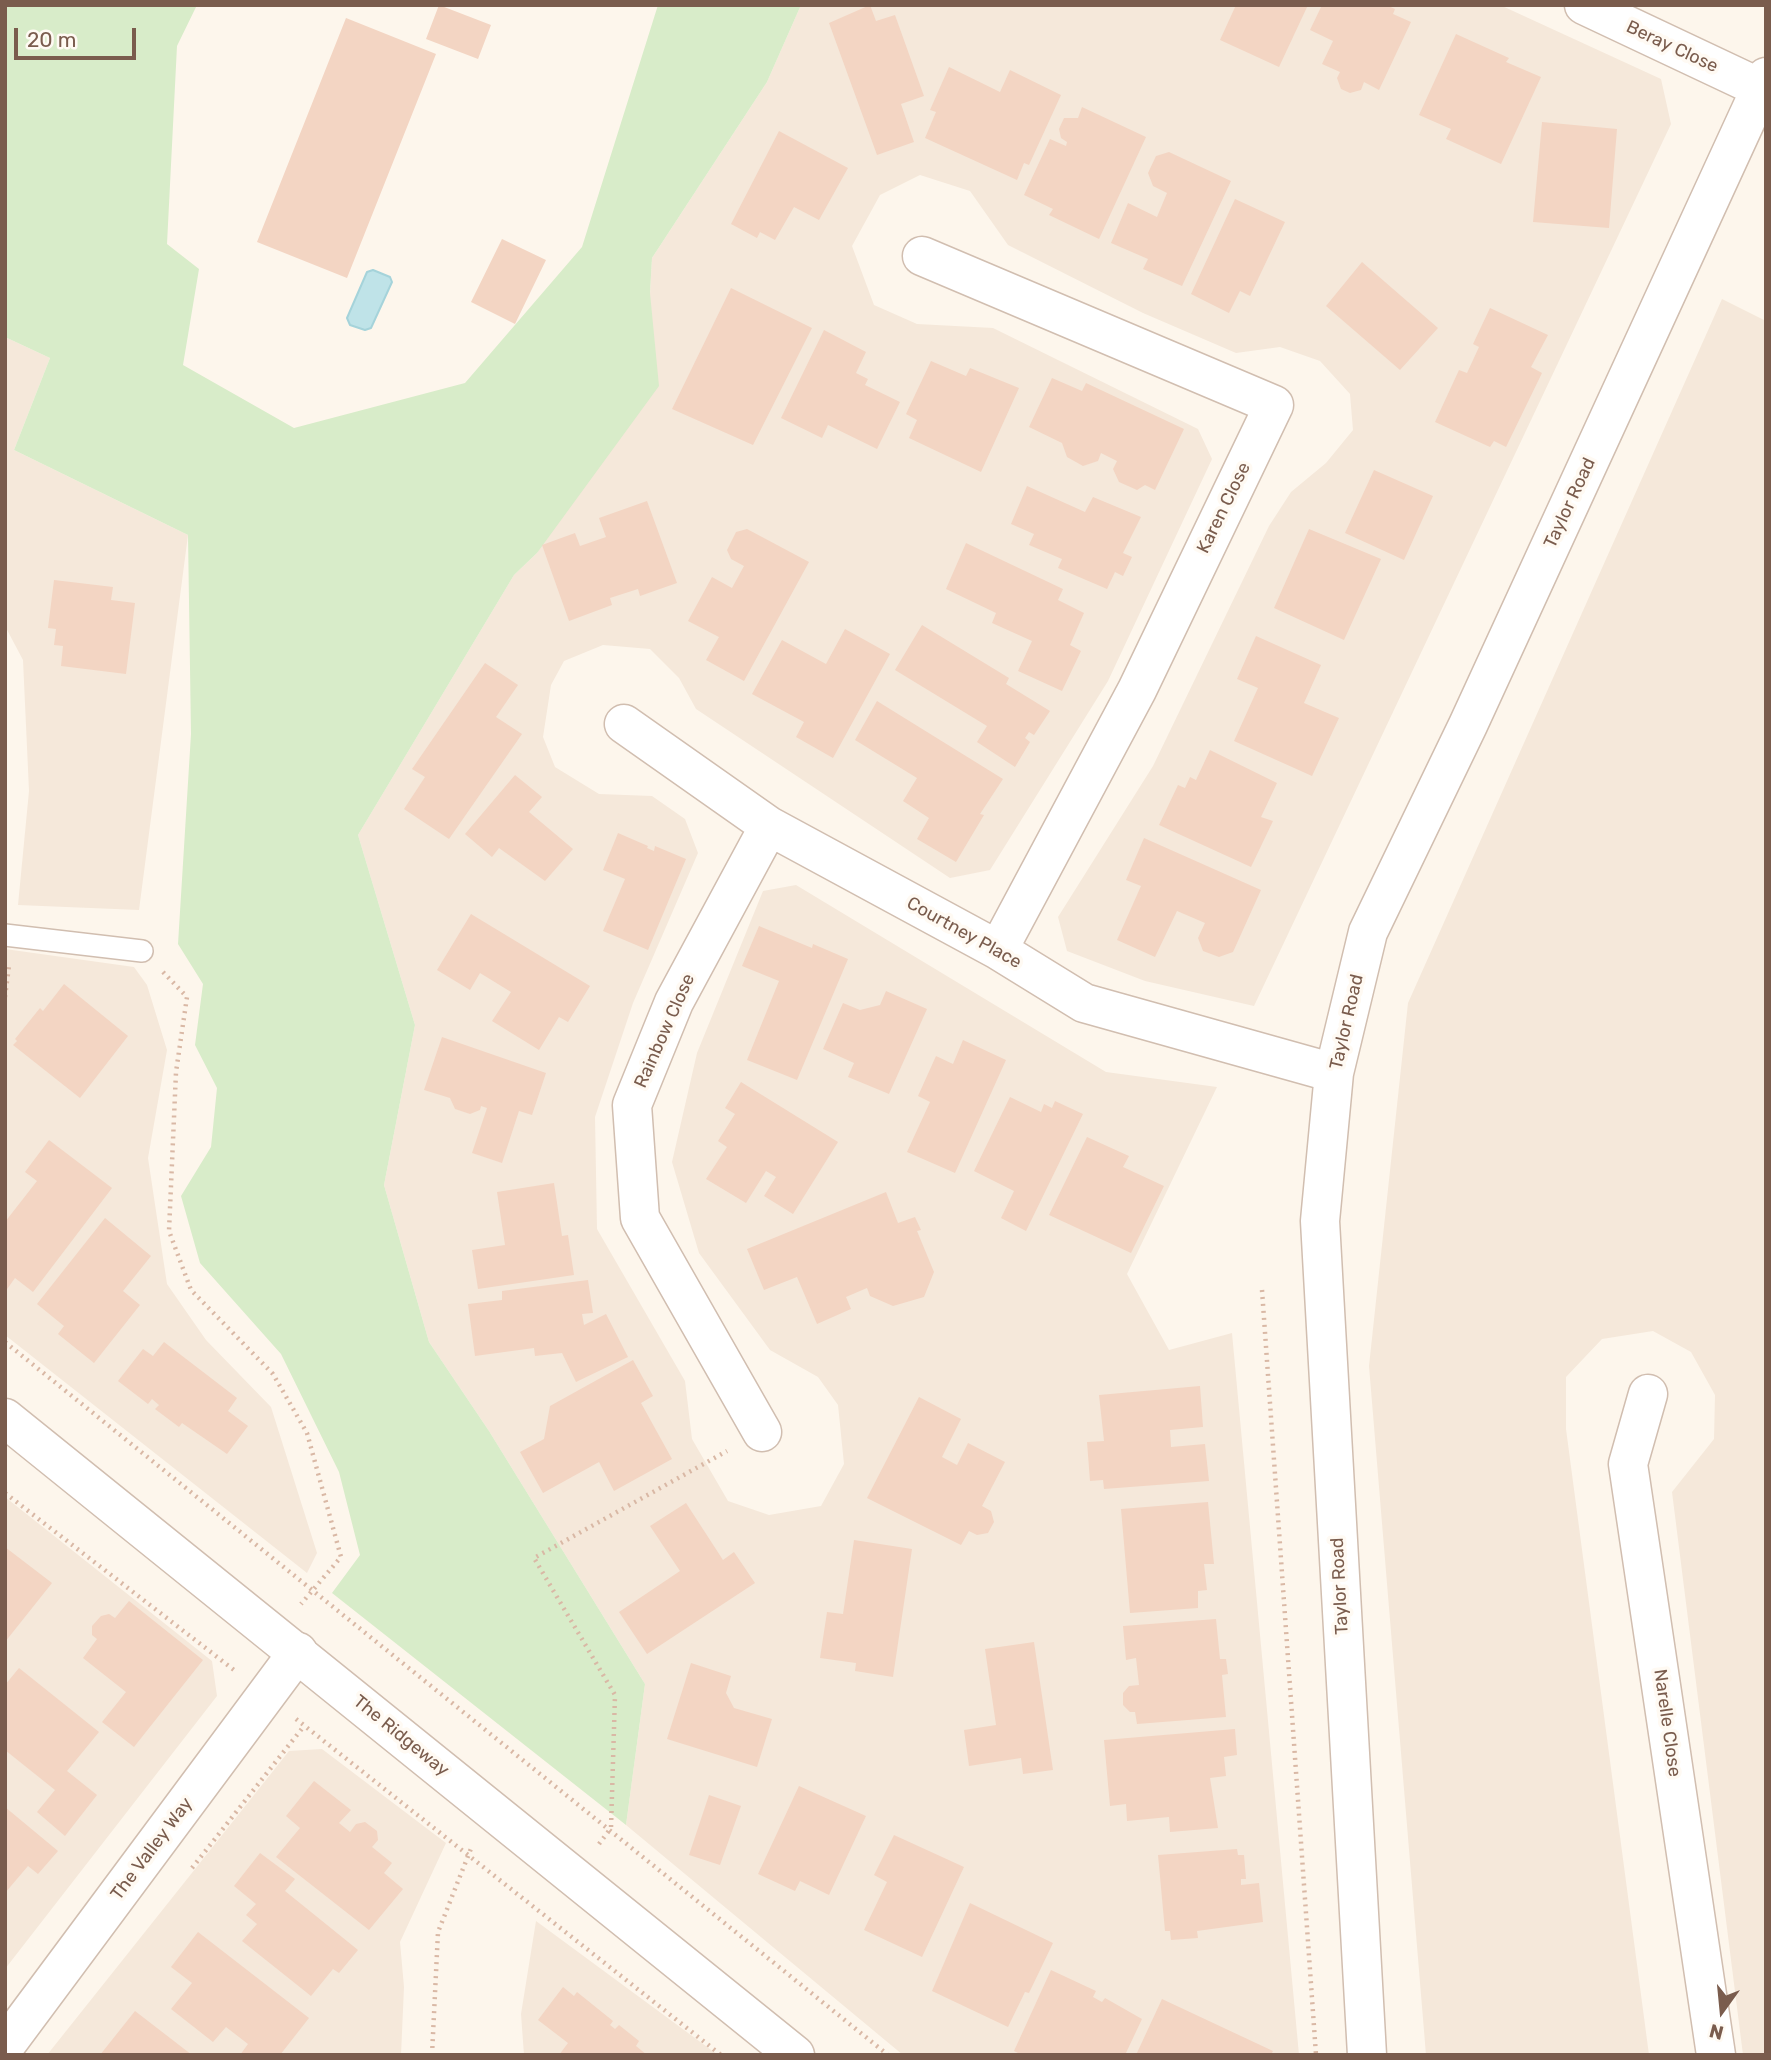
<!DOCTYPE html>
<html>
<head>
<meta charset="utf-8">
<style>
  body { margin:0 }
  #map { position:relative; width:1771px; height:2060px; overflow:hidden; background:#fdf6ec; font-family:Rubik,sans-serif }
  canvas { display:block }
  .frame { position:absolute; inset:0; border:7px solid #7a5c4d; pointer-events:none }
  .north { position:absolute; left:1687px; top:1976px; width:70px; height:70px; -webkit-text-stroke:5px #fffaf3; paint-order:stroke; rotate:195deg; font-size:19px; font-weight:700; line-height:28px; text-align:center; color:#7a5c4d }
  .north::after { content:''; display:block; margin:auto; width:24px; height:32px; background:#7a5c4d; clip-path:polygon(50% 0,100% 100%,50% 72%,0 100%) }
  .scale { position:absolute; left:14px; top:28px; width:122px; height:32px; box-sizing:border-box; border:4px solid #7a5c4d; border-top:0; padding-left:9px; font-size:21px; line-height:24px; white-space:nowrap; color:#7a5c4d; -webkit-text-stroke:5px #fffaf3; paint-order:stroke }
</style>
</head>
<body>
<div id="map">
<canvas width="1771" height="2060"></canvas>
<div class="frame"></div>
<div class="north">N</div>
<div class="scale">20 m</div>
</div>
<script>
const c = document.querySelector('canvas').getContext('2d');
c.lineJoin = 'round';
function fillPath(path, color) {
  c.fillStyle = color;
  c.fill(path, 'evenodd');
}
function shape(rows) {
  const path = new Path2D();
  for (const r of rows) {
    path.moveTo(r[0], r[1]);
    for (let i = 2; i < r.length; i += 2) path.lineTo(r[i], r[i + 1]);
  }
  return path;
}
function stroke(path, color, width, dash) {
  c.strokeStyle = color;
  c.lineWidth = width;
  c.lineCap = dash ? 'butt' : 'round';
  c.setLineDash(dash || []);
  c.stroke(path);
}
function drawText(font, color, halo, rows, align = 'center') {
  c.font = font + ' Rubik,sans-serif';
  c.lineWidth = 7;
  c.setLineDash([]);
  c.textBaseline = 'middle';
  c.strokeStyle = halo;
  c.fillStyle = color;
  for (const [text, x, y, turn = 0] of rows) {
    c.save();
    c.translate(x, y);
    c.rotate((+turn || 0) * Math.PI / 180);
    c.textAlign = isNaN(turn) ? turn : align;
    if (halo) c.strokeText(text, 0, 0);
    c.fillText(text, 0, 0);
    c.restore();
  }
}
const residential = shape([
  [801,5,1500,5,1661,79,1671,124,1254,1006,1145,981,1067,951,1058,917,1153,766,1269,526,1291,492,1326,463,1353,430,1350,394,1320,361,1280,347,1236,353,1143,313,1008,245,970,191,920,175,880,195,852,246,874,305,917,324,993,328,1198,429,1212,459,1108,681,990,870,950,878,696,709,679,678,650,649,603,645,564,661,551,685,543,737,555,767,599,794,652,796,685,819,698,853,633,1003,595,1117,597,1229,685,1381,692,1439,728,1501,769,1515,821,1506,844,1464,838,1405,818,1377,770,1350,699,1253,672,1162,697,1053,763,891,796,885,1106,1072,1217,1087,1127,1274,1169,1350,1232,1333,1299,2055,903,2055,626,1825,645,1684,489,1431,429,1342,384,1185,415,1025,358,835,514,575,537,553,650,293,652,258,767,82],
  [1722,299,1766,321,1766,2055,1743,2055,1672,1492,1714,1439,1715,1395,1691,1352,1653,1331,1602,1339,1566,1377,1566,1429,1649,2055,1426,2055,1369,1366,1408,1003],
  [5,337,50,358,14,450,188,535,139,910,18,905,29,791,23,660,5,626],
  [5,949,134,967,147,985,167,1050,148,1158,167,1284,206,1340,271,1407,317,1553,307,1573,5,1335],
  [5,1497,212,1661,217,1696,5,1969],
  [322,1749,446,1843,400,1942,404,1987,401,2055,47,2055,289,1751],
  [536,1921,718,2055,524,2055,521,2014]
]);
const green = shape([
  [5,5,197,5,177,46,167,244,199,269,183,365,294,428,465,383,582,247,658,5,801,5,767,82,652,258,650,293,659,386,537,553,514,575,358,835,415,1025,384,1185,429,1342,489,1431,645,1684,626,1825,332,1593,360,1555,339,1472,281,1354,200,1263,181,1196,211,1147,217,1088,195,1045,203,984,178,944,191,734,188,535,14,450,50,358,5,337]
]);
const water = shape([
  [373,270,390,277,392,282,371,328,365,330,350,325,347,318,367,272,373,270]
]);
const building = shape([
  [439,5,491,25,478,59,426,39],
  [870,5,876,21,895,15,924,96,901,104,914,142,877,155,829,23],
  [1236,5,1308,5,1279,67,1220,40],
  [1322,5,1386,5,1395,9,1393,14,1411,22,1379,90,1364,82,1361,90,1350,93,1341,89,1337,78,1340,72,1322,64,1333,41,1310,30],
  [346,18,436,54,347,278,257,242],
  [1456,34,1509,58,1506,62,1541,77,1501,164,1446,139,1451,129,1419,115],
  [949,67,1000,92,1010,70,1061,95,1029,165,1024,163,1017,180,925,138,936,112,930,110],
  [1082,107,1146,137,1099,239,1049,215,1053,209,1024,195,1050,139,1066,146,1067,142,1061,138,1059,129,1064,118,1078,118],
  [1542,122,1617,129,1609,228,1533,222],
  [779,131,848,168,819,220,794,207,775,240,760,232,757,238,731,224],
  [1169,152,1231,181,1182,286,1143,269,1148,259,1111,243,1128,203,1157,217,1167,193,1153,186,1148,173,1156,156],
  [1235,199,1285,222,1250,296,1240,291,1229,313,1191,294],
  [502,239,546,260,515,324,471,302],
  [1362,262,1438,328,1400,370,1326,306],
  [731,288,812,328,753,445,672,409],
  [1490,308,1548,335,1531,367,1542,373,1506,447,1494,441,1490,447,1435,422,1459,370,1467,373,1479,347,1473,344],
  [824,330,866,352,856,373,868,379,865,385,900,402,877,449,828,425,822,438,781,418],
  [931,361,966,376,970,368,1019,388,981,472,909,438,917,420,906,414],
  [1052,378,1082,391,1086,383,1184,429,1155,490,1145,485,1137,490,1119,482,1113,469,1117,461,1101,453,1098,461,1083,466,1067,457,1062,443,1029,427],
  [1374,470,1433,496,1404,560,1345,533],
  [1027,486,1085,512,1093,497,1141,517,1123,553,1132,557,1123,576,1115,572,1107,589,1058,568,1062,559,1029,545,1034,534,1011,524],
  [647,501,677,583,640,596,638,589,610,598,612,605,569,621,542,545,575,533,580,546,606,537,599,518],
  [747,529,809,562,744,681,706,660,719,637,688,621,712,577,732,588,744,566,731,559,727,550,736,532],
  [1309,529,1381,559,1344,640,1274,608],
  [966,543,1063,589,1058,600,1084,613,1070,645,1081,651,1062,691,1018,671,1032,641,992,623,996,613,946,589],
  [54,580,113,587,111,600,135,603,126,674,61,666,63,646,54,645,56,629,48,628],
  [922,625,1009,678,1006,684,1050,711,1034,735,1029,732,1025,738,1030,742,1015,767,977,742,987,726,895,670],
  [845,629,890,654,833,758,796,737,804,722,752,694,782,640,826,664],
  [1256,636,1321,665,1304,703,1339,718,1312,776,1234,741,1258,688,1237,679],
  [485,663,518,685,496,717,522,734,449,839,404,809,425,777,412,769],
  [877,701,1003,779,980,814,984,815,956,862,917,839,929,818,903,801,917,778,855,740],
  [1210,750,1277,783,1261,817,1273,821,1251,867,1159,825,1178,785,1185,788,1190,777,1196,780],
  [515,775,542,797,529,812,573,849,545,881,499,848,492,857,465,834],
  [618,833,648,846,647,848,654,851,655,846,686,859,648,950,603,931,625,879,603,870],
  [1144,838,1261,890,1233,952,1219,957,1203,951,1198,938,1205,923,1177,911,1155,957,1117,940,1141,886,1126,880],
  [471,914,590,986,568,1022,559,1017,539,1050,492,1021,511,992,480,973,470,990,437,970],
  [759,926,812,948,813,944,848,959,797,1080,747,1060,779,981,742,966],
  [64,984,128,1036,80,1098,13,1045,17,1041,15,1039,40,1008,43,1011],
  [886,991,927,1009,889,1094,848,1077,854,1063,823,1049,843,1003,860,1010,880,1005],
  [442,1037,546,1073,532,1115,519,1111,502,1163,472,1153,487,1108,481,1106,480,1110,470,1114,455,1109,450,1098,424,1090],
  [963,1040,1006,1060,955,1173,907,1152,930,1102,918,1096,936,1056,953,1064],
  [741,1082,838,1142,793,1214,764,1196,776,1177,766,1171,746,1203,706,1179,727,1147,718,1141,735,1114,725,1108],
  [1010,1097,1041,1112,1044,1104,1052,1108,1055,1101,1083,1114,1026,1231,1001,1218,1014,1191,974,1171],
  [1087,1137,1129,1156,1123,1167,1164,1186,1131,1253,1049,1215],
  [49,1140,112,1188,33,1292,15,1278,5,1292,5,1222,37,1181,25,1172],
  [554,1183,562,1236,568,1235,574,1275,478,1289,472,1250,505,1245,497,1192],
  [886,1192,898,1223,915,1217,921,1230,917,1231,934,1272,924,1297,893,1306,870,1296,867,1288,846,1297,851,1309,817,1324,797,1277,764,1290,747,1249],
  [105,1218,151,1256,123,1291,140,1305,94,1363,58,1334,64,1326,37,1304],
  [588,1280,593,1313,582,1314,584,1325,606,1314,628,1357,576,1382,562,1353,535,1356,534,1348,475,1356,468,1304,502,1300,502,1291],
  [164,1342,237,1398,228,1411,248,1426,227,1454,182,1423,179,1427,155,1409,159,1405,152,1399,148,1404,118,1381,143,1349,153,1356],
  [633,1360,653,1396,641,1403,672,1459,614,1491,599,1462,543,1493,520,1452,544,1439,550,1406],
  [1200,1386,1203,1427,1170,1430,1171,1447,1205,1444,1209,1481,1104,1489,1103,1480,1090,1481,1087,1442,1104,1441,1099,1395],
  [919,1397,961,1419,942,1457,957,1465,968,1443,1005,1462,982,1506,991,1511,994,1522,988,1533,977,1535,969,1531,961,1545,867,1498],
  [1208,1502,1214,1564,1204,1564,1207,1590,1198,1591,1198,1608,1130,1613,1121,1509],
  [686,1503,723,1560,734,1552,755,1583,647,1654,619,1612,680,1571,650,1526],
  [854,1540,912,1549,893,1677,855,1671,856,1663,820,1658,827,1612,843,1614],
  [5,1547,52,1583,5,1642],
  [129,1601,203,1660,134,1747,102,1722,126,1692,83,1658,97,1639,92,1635,92,1626,101,1616,109,1614,115,1618],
  [1216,1619,1220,1659,1226,1659,1228,1674,1222,1675,1226,1717,1137,1724,1135,1712,1130,1712,1123,1705,1123,1693,1129,1686,1139,1685,1136,1658,1126,1660,1123,1626],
  [1034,1642,1053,1770,1023,1774,1021,1758,969,1766,964,1730,996,1725,985,1649],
  [691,1663,731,1676,726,1693,734,1708,772,1719,757,1767,667,1739],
  [19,1668,99,1732,67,1771,97,1795,65,1836,37,1812,55,1790,5,1750,5,1685],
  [1235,1729,1237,1755,1224,1757,1226,1776,1210,1778,1218,1828,1170,1832,1169,1817,1127,1821,1126,1804,1110,1806,1104,1740],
  [314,1781,351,1810,339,1823,350,1832,356,1824,365,1822,377,1831,378,1840,372,1847,392,1863,384,1873,403,1889,369,1930,276,1857,300,1828,286,1816],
  [799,1786,866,1816,829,1895,800,1881,795,1891,758,1874],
  [709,1795,741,1806,720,1865,689,1855],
  [5,1807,58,1851,38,1874,28,1866,5,1893],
  [894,1835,964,1867,922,1957,864,1930,887,1882,874,1875],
  [1237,1849,1238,1855,1244,1855,1246,1879,1241,1879,1241,1885,1259,1883,1263,1922,1197,1931,1198,1938,1171,1940,1170,1931,1165,1931,1158,1855],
  [260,1853,295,1879,285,1891,358,1950,339,1973,333,1969,311,1996,242,1941,257,1924,246,1915,256,1904,234,1886],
  [970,1903,1053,1943,1029,1993,1025,1992,1008,2027,932,1991],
  [198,1932,309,2018,280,2055,240,2055,248,2044,226,2027,213,2042,171,2009,192,1983,171,1967],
  [1051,1970,1096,1991,1093,1997,1102,2002,1105,1998,1142,2019,1125,2055,1022,2055,1014,2051],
  [563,1987,574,1996,577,1992,613,2021,610,2025,615,2029,619,2025,639,2041,636,2046,647,2055,559,2055,568,2043,538,2020],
  [1162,1999,1273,2051,1271,2055,1136,2055],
  [135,2011,192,2055,100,2055]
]);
const path = shape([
  [163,972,187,997,176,1072,169,1231,191,1290,273,1374,307,1433,341,1557,301,1604],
  [5,997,9,966],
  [1262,1290,1316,2055],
  [5,1342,888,2055],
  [5,1493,234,1670],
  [296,1719,721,2055],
  [599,1844,611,1828,615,1695,534,1558,727,1451],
  [192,1868,304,1726],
  [432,2055,438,1932,472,1846]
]);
const service = shape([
  [5,935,142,951]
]);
const minor = shape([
  [1584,5,1760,88],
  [922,256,1274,405,1137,690,998,950],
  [624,724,769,826,998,950,1084,1003,1334,1073],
  [1648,1394,1628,1464,1716,2055],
  [762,1432,640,1218,632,1105,674,1002,769,826],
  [5,2046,298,1652],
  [1367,2055,1320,1221,1334,1073,1368,932,1468,725,1766,77]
]);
const tertiary = shape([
  [5,1418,795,2055]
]);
const streetNames = [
  ["Beray Close",1672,47,25],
  ["Taylor Road",1570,503,-65],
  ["Karen Close",1224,508,-64],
  ["Courtney Place",964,933,29],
  ["Taylor Road",1347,1022,-77],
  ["Rainbow Close",665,1031,-66],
  ["Taylor Road",1340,1586,-93],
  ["Narelle Close",1667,1723,82],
  ["The Ridgeway",401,1736,39],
  ["The Valley Way",152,1849,-53]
];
fillPath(residential, '#f5e8da');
fillPath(green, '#d8ecc9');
fillPath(water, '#bfe3e8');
stroke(water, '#a5d3da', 2);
fillPath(building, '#f3d5c3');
stroke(service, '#d1beb0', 24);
stroke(minor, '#d1beb0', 41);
stroke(tertiary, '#d1beb0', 41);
stroke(path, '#d9b8a5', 4.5, [2, 5]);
stroke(service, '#fff', 21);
stroke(minor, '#fff', 38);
stroke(tertiary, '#fff', 38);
drawText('18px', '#7a5c4d', '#fffaf3', streetNames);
</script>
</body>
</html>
